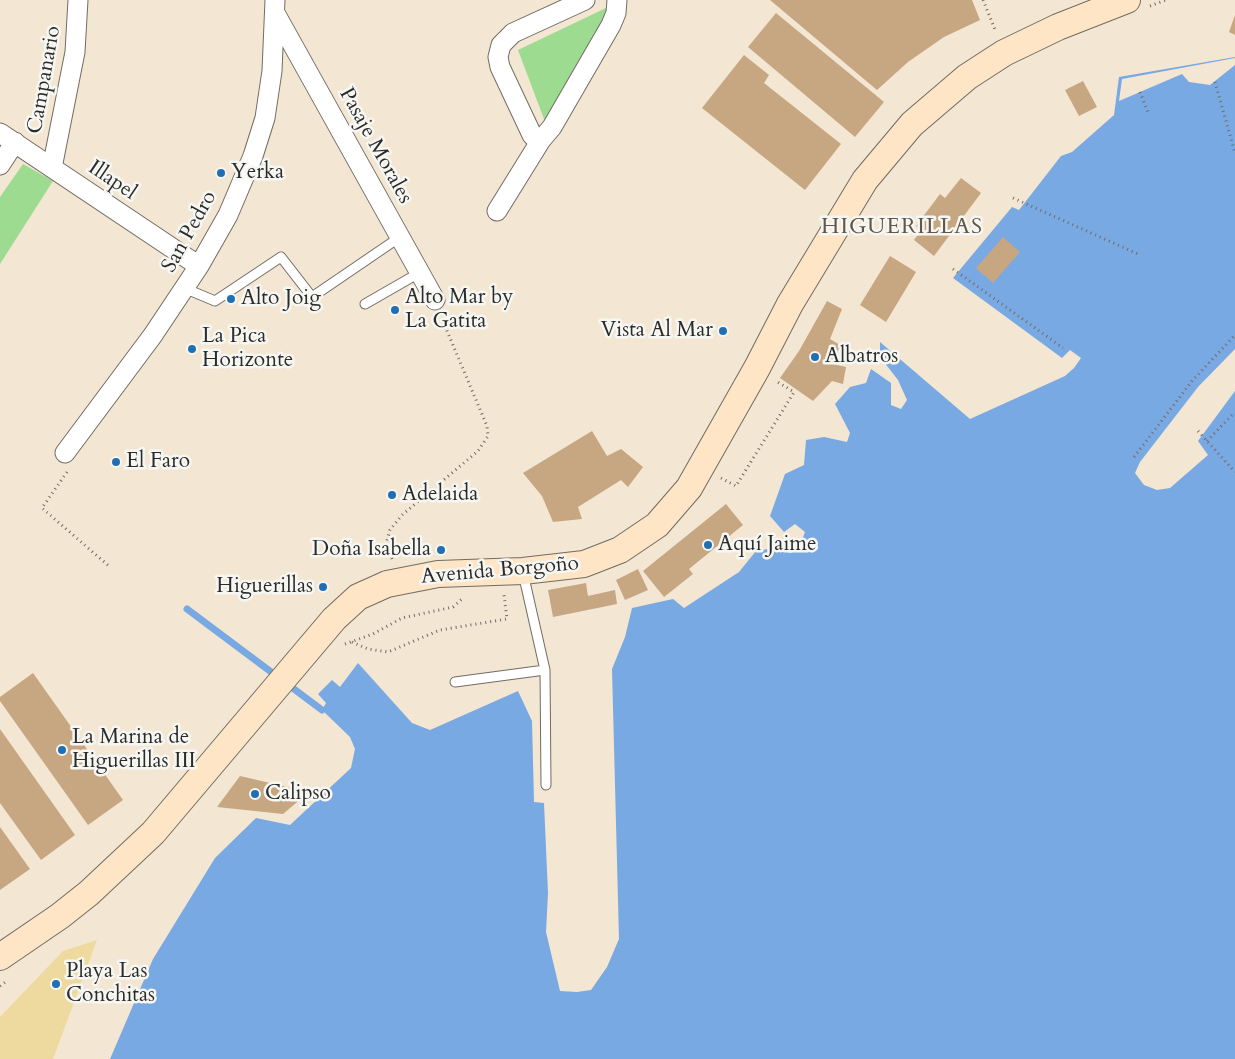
<!DOCTYPE html>
<html>
<head>
<meta charset="utf-8">
<style>
  body { margin:0 }
  canvas { display:block; background:#f3e6d2 }
</style>
</head>
<body>
<canvas width="1235" height="1059"></canvas>
<script>
const c = document.querySelector('canvas').getContext('2d');
c.lineJoin = 'round';
function fillPath(path, color) {
  c.fillStyle = color;
  c.fill(path, 'evenodd');
}
function shape(rows) {
  const path = new Path2D();
  for (const r of rows) {
    path.moveTo(r[0], r[1]);
    for (let i = 2; i < r.length; i += 2) path.lineTo(r[i], r[i + 1]);
  }
  return path;
}
function stroke(path, color, width, dash) {
  c.strokeStyle = color;
  c.lineWidth = width;
  c.lineCap = dash ? 'butt' : 'round';
  c.setLineDash(dash || []);
  c.stroke(path);
}
function drawText(font, color, halo, rows, align = 'center') {
  c.font = font + ' Cardo,serif';
  c.lineWidth = 5;
  c.setLineDash([]);
  c.textBaseline = 'middle';
  c.strokeStyle = halo;
  c.fillStyle = color;
  for (const [text, x, y, turn = 0] of rows) {
    c.save();
    c.translate(x, y);
    c.rotate((+turn || 0) * Math.PI / 180);
    c.textAlign = isNaN(turn) ? turn : align;
    if (halo) c.strokeText(text, 0, 0);
    c.fillText(text, 0, 0);
    c.restore();
  }
}
const green = shape([
  [606,8,609,21,547,127,518,50],
  [23,164,53,181,0,264,0,197]
]);
const sand = shape([
  [97,940,53,1059,0,1059,0,1017,63,951]
]);
const water = shape([
  [1235,57,1235,349,1198,387,1140,462,1135,473,1144,485,1157,490,1170,488,1208,455,1198,441,1235,391,1235,1059,110,1059,153,959,215,858,256,818,290,825,351,768,355,749,350,737,322,710,326,703,318,694,332,680,340,687,358,663,412,723,430,730,518,691,532,721,534,802,544,803,548,893,546,932,560,991,577,992,591,990,607,967,619,939,612,669,625,637,632,608,673,599,684,608,739,572,756,551,775,548,791,553,801,543,805,532,795,524,784,532,770,516,785,474,804,465,806,440,824,437,847,442,850,433,835,404,850,387,866,383,871,369,891,383,891,405,901,409,907,400,898,380,880,357,880,342,970,419,1065,376,1074,368,1081,358,1070,350,1062,358,953,278,1012,207,1019,210,1061,156,1072,152,1114,115,1119,77]
]);
const pier = shape([
  [1235,58,1235,65,1210,85,1189,82,1182,74,1119,101,1122,79]
]);
const stream = shape([
  [187,609,322,710]
]);
const building = shape([
  [770,0,972,0,980,20,944,37,908,62,877,90],
  [776,13,884,102,855,137,748,47],
  [1235,15,1235,35,1229,32],
  [744,55,769,75,764,83,841,144,805,190,702,108],
  [1083,81,1097,107,1079,116,1065,90],
  [961,178,981,193,934,256,914,240,921,230,916,226,940,194,945,198],
  [1003,237,1020,252,993,283,976,268],
  [890,256,916,272,886,322,860,305],
  [827,301,842,309,830,339,840,345,833,364,846,367,843,384,832,381,813,401,780,378,799,351],
  [592,431,607,456,621,449,643,467,628,487,621,480,578,507,582,519,553,522,542,496,523,473],
  [726,504,743,525,689,569,693,574,664,597,643,571],
  [638,569,648,590,625,600,616,580],
  [586,583,588,596,615,590,617,604,553,617,548,590],
  [33,673,123,800,88,825,0,701,0,697],
  [0,729,75,835,41,860,0,803],
  [240,776,309,792,283,814,217,807],
  [0,827,30,869,0,890]
]);
const path = shape([
  [983,0,996,32],
  [1150,6,1166,0],
  [1215,82,1235,153],
  [1140,92,1149,115],
  [1013,198,1138,254],
  [953,269,1063,348],
  [1198,431,1235,472],
  [1207,441,1234,413],
  [1134,457,1192,381,1235,335],
  [67,472,42,508,110,567],
  [721,478,736,486,794,392,776,381],
  [392,559,386,544,390,530,402,515,478,451,488,436,487,426,442,319],
  [352,642,368,649,388,652,440,630,507,619,504,595],
  [345,644,373,634,402,618,453,607,463,598],
  [0,986,7,981]
]);
const lane = shape([
  [184,288,215,301,281,257,312,297,400,237],
  [365,304,419,273],
  [523,573,545,670,546,785],
  [455,682,545,670]
]);
const street = shape([
  [275,13,435,300],
  [0,133,199,266],
  [541,140,536,139,532,135,500,67,498,57,501,45,513,33,585,0],
  [0,165,15,142],
  [52,168,75,52,78,0],
  [497,211,541,140,552,127,611,25,616,13,617,0],
  [65,453,153,335,199,266,228,215,253,156,265,118,272,71,275,0]
]);
const secondary = shape([
  [0,957,60,916,89,893,153,833,334,619,358,597,387,584,438,574,523,571,584,564,620,550,657,525,689,488,757,368,790,304,865,180,912,124,967,77,1004,53,1058,27,1127,0]
]);
const markers = [
  [221,173,5,"#1f6fb2"],
  [231,299,5,"#1f6fb2"],
  [395,310,5,"#1f6fb2"],
  [723,331,5,"#1f6fb2"],
  [192,349,5,"#1f6fb2"],
  [815,357,5,"#1f6fb2"],
  [116,462,5,"#1f6fb2"],
  [392,495,5,"#1f6fb2"],
  [708,545,5,"#1f6fb2"],
  [441,550,5,"#1f6fb2"],
  [323,587,5,"#1f6fb2"],
  [62,750,5,"#1f6fb2"],
  [255,794,5,"#1f6fb2"],
  [56,984,5,"#1f6fb2"]
];
const streetNames = [
  ["Campanario",45,80,-80],
  ["Pasaje Morales",375,146,61],
  ["Illapel",112,181,34],
  ["San Pedro",190,232,-61],
  ["Avenida Borgoño",500,571,-5]
];
const poiNames = [
  ["Yerka",231,173],
  ["Alto Mar by",405,298],
  ["La Gatita",405,322],
  ["Alto Joig",241,299],
  ["Vista Al Mar",713,331,"right"],
  ["La Pica",202,337],
  ["Horizonte",202,361],
  ["Albatros",825,357],
  ["El Faro",126,462],
  ["Adelaida",402,495],
  ["Aquí Jaime",718,545],
  ["Doña Isabella",431,550,"right"],
  ["Higuerillas",313,587,"right"],
  ["La Marina de",72,738],
  ["Higuerillas III",72,762],
  ["Calipso",265,794],
  ["Playa Las",66,972],
  ["Conchitas",66,996]
];
const neighbourhoodNames = [
  ["HIGUERILLAS",902,228]
];
fillPath(green, '#9ddb90');
fillPath(sand, '#eeda9e');
fillPath(water, '#78a9e3');
fillPath(pier, '#f3e6d2');
stroke(stream, '#78a9e3', 7);
fillPath(building, '#c7a682');
stroke(lane, '#716c65', 11);
stroke(street, '#716c65', 21);
stroke(secondary, '#716c65', 28);
stroke(path, '#716c65', 3, [1, 4]);
stroke(lane, '#fff', 9);
stroke(street, '#fff', 19);
stroke(secondary, '#fde5c5', 26);
for (const [x, y, r, color] of markers) {
  const dot = new Path2D();
  dot.arc(x, y, r, 0, 2 * Math.PI);
  c.fillStyle = color;
  c.fill(dot);
  stroke(dot, '#f6f6f2', 2);
}
drawText('21px', '#2b2b2b', '#f6f6f2', streetNames);
drawText('21px', '#2b2b2b', '#f6f6f2', poiNames, 'left');
c.letterSpacing = '1px';
drawText('22px', '#625649', '#f6f6f2', neighbourhoodNames);
c.letterSpacing = '0px';
</script>
</body>
</html>
